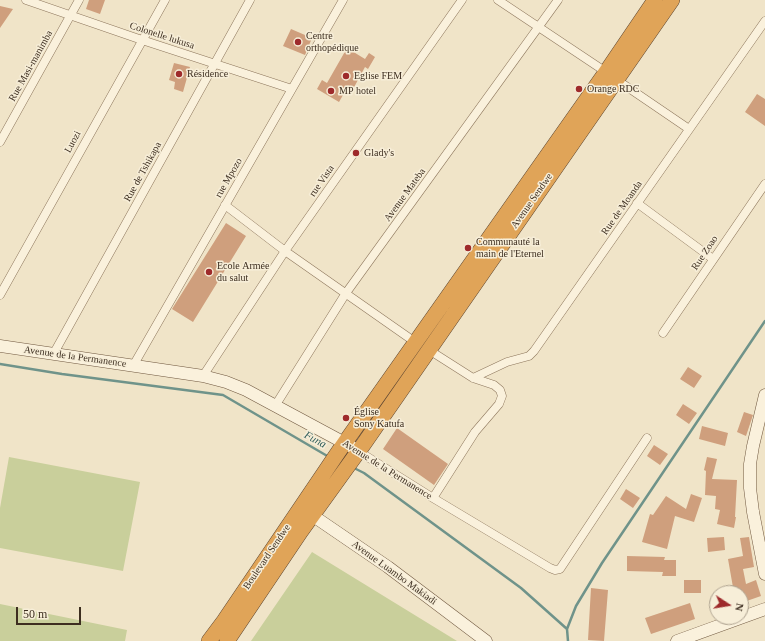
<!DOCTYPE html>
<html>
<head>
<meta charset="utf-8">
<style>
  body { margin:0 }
  #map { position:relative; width:765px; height:641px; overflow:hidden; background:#f0e4c8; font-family:"Times New Roman",serif }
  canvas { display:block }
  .north { position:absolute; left:709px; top:585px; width:40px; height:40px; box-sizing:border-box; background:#f7eed8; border:1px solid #ada18e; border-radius:50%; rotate:102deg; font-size:11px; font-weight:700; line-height:16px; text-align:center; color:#3d2e20 }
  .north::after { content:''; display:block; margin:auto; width:14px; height:18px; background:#9e2a2b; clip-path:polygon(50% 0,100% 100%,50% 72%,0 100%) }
  .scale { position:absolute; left:16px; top:607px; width:65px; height:18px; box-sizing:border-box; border:2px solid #3d2e20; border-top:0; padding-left:5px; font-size:12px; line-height:14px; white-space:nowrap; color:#3d2e20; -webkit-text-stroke:3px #f7eed8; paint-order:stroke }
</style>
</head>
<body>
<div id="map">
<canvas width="765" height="641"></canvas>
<div class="north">N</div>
<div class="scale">50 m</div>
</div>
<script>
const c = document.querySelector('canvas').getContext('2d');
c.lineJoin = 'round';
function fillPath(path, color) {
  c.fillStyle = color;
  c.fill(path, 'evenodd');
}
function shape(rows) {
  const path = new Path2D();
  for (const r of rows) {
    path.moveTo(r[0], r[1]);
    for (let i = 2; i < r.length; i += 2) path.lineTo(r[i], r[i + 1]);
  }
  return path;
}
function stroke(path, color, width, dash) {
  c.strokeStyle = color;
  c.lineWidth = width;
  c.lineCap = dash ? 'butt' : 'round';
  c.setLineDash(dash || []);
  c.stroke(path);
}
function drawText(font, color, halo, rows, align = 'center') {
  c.font = font + ' "Times New Roman",serif';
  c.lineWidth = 3;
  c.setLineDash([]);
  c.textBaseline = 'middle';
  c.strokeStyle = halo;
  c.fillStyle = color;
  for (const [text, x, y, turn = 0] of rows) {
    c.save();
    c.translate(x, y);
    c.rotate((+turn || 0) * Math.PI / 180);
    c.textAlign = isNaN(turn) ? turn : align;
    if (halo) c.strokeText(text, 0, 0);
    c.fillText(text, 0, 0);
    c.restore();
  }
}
const green = shape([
  [9,457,140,482,123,571,0,548,0,508],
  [312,552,457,641,251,641],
  [0,604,127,630,125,641,0,641]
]);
const stream = shape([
  [0,364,62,374,223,395,317,450,329,457],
  [352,467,364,473,521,588,567,629,568,641],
  [567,629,576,606,602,563,765,321]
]);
const building = shape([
  [89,0,105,0,100,14,86,9],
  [0,6,13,9,0,28],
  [291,29,312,38,305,55,283,46],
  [347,48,365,59,369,53,375,57,368,69,365,67,352,91,347,88,339,102,317,89,322,80,327,83],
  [174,63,190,67,183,92,174,89,175,82,169,80],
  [757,94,765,99,765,126,745,112],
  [226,223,246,236,193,322,172,309],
  [688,367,702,376,694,388,680,379],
  [683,404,697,413,689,424,676,415],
  [744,412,753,415,746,436,737,432],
  [702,426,728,433,725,446,699,439],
  [397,428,448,464,434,485,383,449],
  [654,445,668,454,660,465,647,456],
  [707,457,717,459,712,479,737,480,735,517,736,517,734,528,717,524,720,510,715,509,716,496,705,495,706,471,704,470],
  [626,489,640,498,633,508,620,499],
  [691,494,702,498,694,522,675,516,667,549,642,542,650,514,653,515,666,496,686,509],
  [724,537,725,550,708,552,707,538],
  [749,537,754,567,743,569,746,584,756,580,761,596,741,603,741,593,734,593,728,559,743,556,740,538],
  [627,556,665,557,664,560,676,560,676,576,662,576,663,572,627,571],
  [684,580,701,580,701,593,684,593],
  [591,588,608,590,604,641,588,640],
  [690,603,695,619,651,634,645,618]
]);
const street = shape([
  [26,0,142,40,292,89],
  [498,0,606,72],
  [617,80,689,129],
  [0,142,79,0],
  [637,203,713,259],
  [225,205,285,251,415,342],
  [0,295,165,0],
  [663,333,765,184],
  [429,350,473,378,494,385,500,390,502,396,499,404,475,432,433,498],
  [54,353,250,0],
  [133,366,343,0],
  [203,376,285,251,462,0],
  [473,378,507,362,529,356,534,351,765,21],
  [275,406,346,293,558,0],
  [358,451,433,498,550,568,555,570,560,569,647,438]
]);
const secondary = shape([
  [0,346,203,376,226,382,246,390,352,447],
  [765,395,753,446,750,464,750,488,753,512,765,574],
  [306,511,388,567,486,641],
  [677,641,765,609]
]);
const highway = shape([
  [209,641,224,621,339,451,606,72,655,0],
  [227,641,301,531,363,445,672,0]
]);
const markers = [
  [298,42,4,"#9e2a2b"],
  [179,74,4,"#9e2a2b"],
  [346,76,4,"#9e2a2b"],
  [579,89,4,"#9e2a2b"],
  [331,91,4,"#9e2a2b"],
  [356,153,4,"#9e2a2b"],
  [468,248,4,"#9e2a2b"],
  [209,272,4,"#9e2a2b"],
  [346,418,4,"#9e2a2b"]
];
const streetNames = [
  ["Colonelle lukusa",162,36,18],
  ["Rue Masi-manimba",31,66,-61],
  ["Luozi",73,142,-61],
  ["Rue de Tshikapa",143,172,-61],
  ["rue Mpozo",229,178,-60],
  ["rue Vista",322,181,-55],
  ["Avenue Mateba",405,195,-54],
  ["Avenue Sendwe",532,201,-55],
  ["Rue de Moanda",622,208,-55],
  ["Rue Zoao",705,253,-56],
  ["Avenue de la Permanence",75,357,8],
  ["Avenue de la Permanence",387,470,32],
  ["Boulevard Sendwe",267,557,-56],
  ["Avenue Luambo Makiadi",394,573,36]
];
const poiNames = [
  ["Centre",306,36],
  ["orthopédique",306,48],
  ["Résidence",187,74],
  ["Eglise FEM",354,76],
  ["Orange RDC",587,89],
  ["MP hotel",339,91],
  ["Glady's",364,153],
  ["Communauté la",476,242],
  ["main de l'Eternel",476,254],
  ["Ecole Armée",217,266],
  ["du salut",217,278],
  ["Église",354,412],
  ["Sony Katufa",354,424]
];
const waterNames = [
  ["Funa",315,440,29]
];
fillPath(green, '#c9cf9b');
stroke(stream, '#6f938a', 2.5);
fillPath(building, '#cf9f7d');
stroke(street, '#8d765c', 9);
stroke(secondary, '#6f573f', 13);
stroke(highway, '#5b4430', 16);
stroke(street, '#faf1dc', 8);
stroke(secondary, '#faf1dc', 12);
stroke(highway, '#e0a458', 15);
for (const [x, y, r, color] of markers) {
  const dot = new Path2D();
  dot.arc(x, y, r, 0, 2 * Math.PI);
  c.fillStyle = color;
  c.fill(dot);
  stroke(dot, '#f7eed8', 1.5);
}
drawText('10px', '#3d2e20', '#f7eed8', streetNames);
drawText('10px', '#3d2e20', '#f7eed8', poiNames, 'left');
drawText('italic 11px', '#2f5d5a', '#f7eed8', waterNames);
</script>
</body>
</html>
